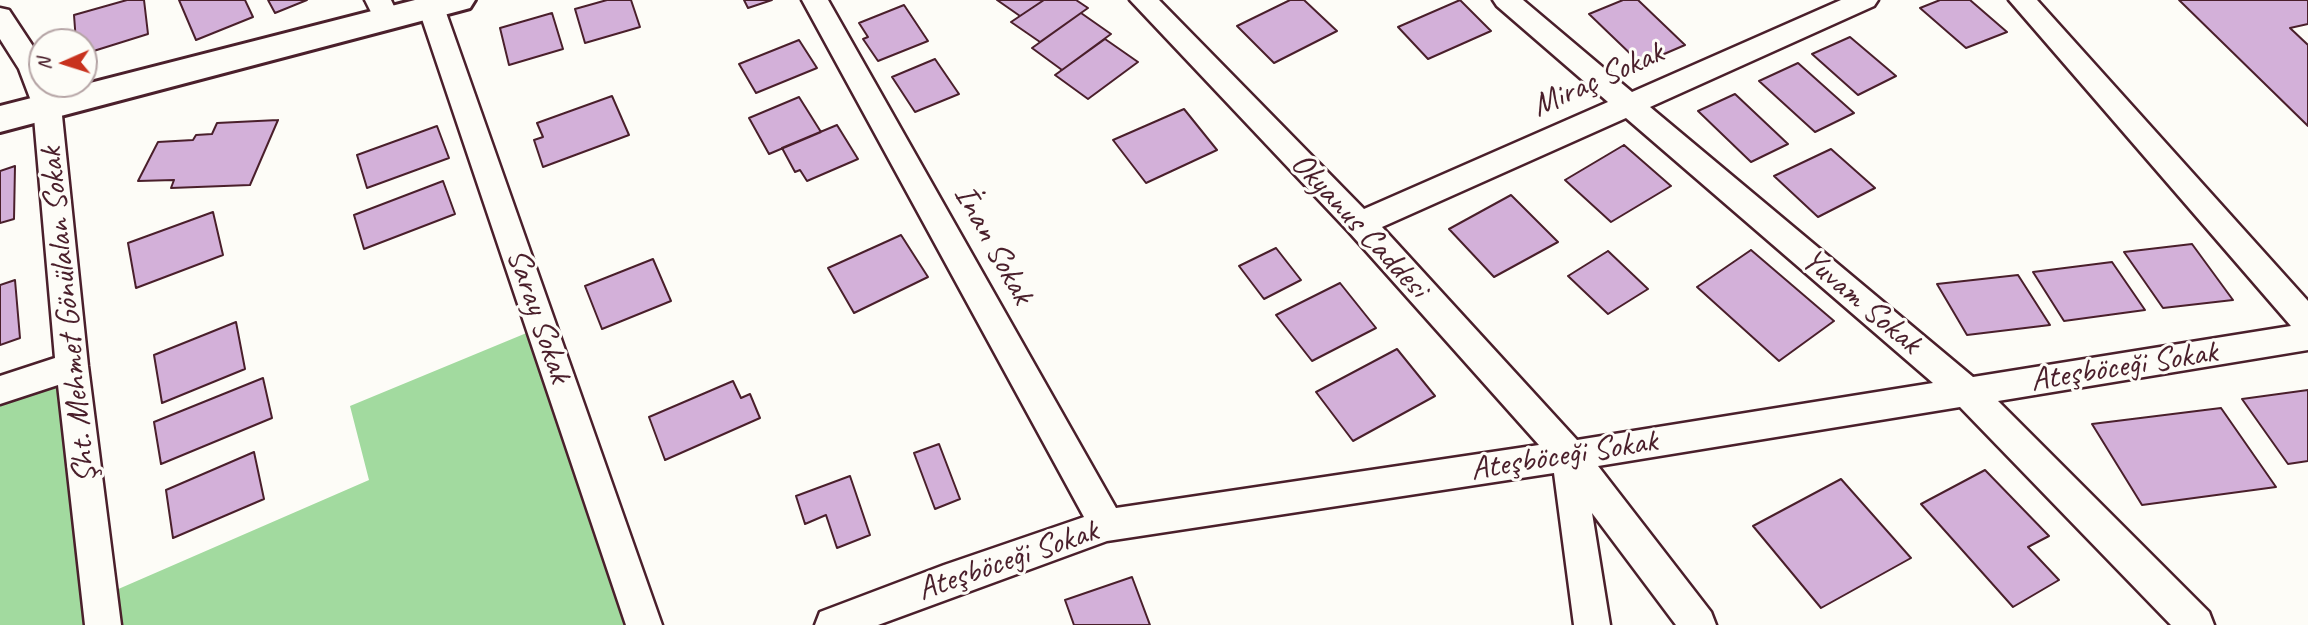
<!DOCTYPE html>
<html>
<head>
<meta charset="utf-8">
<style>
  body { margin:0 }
  #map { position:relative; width:2308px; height:625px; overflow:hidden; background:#fdfcf7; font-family:Caveat,sans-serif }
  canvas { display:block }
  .north { position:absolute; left:28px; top:28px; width:70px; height:70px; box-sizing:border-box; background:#fdfcf7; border:2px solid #b5a4a5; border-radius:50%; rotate:267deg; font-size:19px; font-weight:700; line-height:28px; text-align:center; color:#4a1f2b }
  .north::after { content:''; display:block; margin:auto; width:24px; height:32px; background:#c8321e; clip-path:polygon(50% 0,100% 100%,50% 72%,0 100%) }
</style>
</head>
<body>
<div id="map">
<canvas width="2308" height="625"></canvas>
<div class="north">N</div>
</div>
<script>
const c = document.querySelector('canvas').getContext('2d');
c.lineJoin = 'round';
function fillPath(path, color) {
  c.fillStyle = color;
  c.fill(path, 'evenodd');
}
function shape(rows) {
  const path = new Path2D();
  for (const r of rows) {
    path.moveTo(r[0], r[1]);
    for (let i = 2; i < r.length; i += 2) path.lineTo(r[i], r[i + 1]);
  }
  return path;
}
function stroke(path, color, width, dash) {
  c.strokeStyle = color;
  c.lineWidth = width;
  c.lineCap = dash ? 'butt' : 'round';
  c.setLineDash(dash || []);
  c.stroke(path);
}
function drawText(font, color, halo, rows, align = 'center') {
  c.font = font + ' Caveat,sans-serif';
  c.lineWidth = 6;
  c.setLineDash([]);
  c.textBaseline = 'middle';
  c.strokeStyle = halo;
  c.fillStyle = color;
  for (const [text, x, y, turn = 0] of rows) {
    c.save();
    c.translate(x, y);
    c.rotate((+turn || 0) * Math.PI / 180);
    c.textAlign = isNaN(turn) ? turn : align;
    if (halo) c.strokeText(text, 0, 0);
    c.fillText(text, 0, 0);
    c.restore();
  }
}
const green = shape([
  [541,327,644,625,0,625,0,390,72,366,100,597,369,480,350,406]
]);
const building = shape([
  [127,0,144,0,148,34,84,54,84,42,76,42,74,15,127,0],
  [179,0,245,0,253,17,196,40,179,0],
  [268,0,307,0,275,13,268,0],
  [607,0,631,0,640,27,585,43,575,9,607,0],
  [744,0,772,0,748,8,744,0],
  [997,0,1044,0,1020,16,997,0],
  [1044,0,1076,0,1088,8,1040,42,1011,22,1044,0],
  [1290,0,1304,0,1337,31,1274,63,1237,26,1290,0],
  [1460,0,1491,31,1428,59,1398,27,1460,0],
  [1623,0,1638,0,1685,45,1641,64,1589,14,1623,0],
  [1940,0,1970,0,2007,32,1966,48,1920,8,1940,0],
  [2179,0,2308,0,2308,24,2290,28,2308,45,2308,126,2179,0],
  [904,5,928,41,878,61,863,39,868,37,859,23,904,5],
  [552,13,563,49,509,65,500,28,552,13],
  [1081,13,1111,34,1062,70,1032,48,1081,13],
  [1850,37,1896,76,1858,95,1812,54,1850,37],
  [1105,39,1138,62,1088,99,1055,75,1105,39],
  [799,40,817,68,756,93,739,64,799,40],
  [935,59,959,94,915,112,892,77,935,59],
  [1798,63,1854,113,1815,132,1759,81,1798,63],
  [1735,94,1788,144,1751,162,1698,111,1735,94],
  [612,96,629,135,543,167,534,140,543,137,537,123,612,96],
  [799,97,821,132,769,154,749,118,799,97],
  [1184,109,1217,150,1146,183,1113,140,1184,109],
  [278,120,250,185,171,188,174,180,138,181,158,142,193,140,196,135,212,134,217,123,278,120],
  [837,125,858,159,807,181,800,170,795,172,782,148,837,125],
  [437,126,449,158,367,188,357,155,437,126],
  [1624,145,1671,186,1611,222,1565,180,1624,145],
  [1831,149,1875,188,1818,217,1774,176,1831,149],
  [15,166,14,219,0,223,0,171,15,166],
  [443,181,455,214,364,249,354,215,443,181],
  [1511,195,1558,242,1494,277,1449,229,1511,195],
  [213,212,223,255,136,288,128,243,213,212],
  [901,235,928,277,854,313,828,268,901,235],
  [2192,244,2233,300,2163,308,2124,252,2192,244],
  [1276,248,1301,280,1264,299,1239,266,1276,248],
  [1751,250,1834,321,1779,361,1697,287,1751,250],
  [1608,251,1648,289,1608,314,1568,276,1608,251],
  [653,259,671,301,602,329,585,286,653,259],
  [2112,262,2145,310,2064,321,2033,272,2112,262],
  [2018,275,2050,325,1967,335,1937,284,2018,275],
  [15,280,20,338,0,345,0,285,15,280],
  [1340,283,1376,328,1312,361,1276,315,1340,283],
  [236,322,245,369,162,403,154,355,236,322],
  [1397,349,1435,396,1353,441,1316,392,1397,349],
  [263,378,272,418,161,464,154,422,263,378],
  [733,381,741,398,750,394,760,418,665,460,649,417,733,381],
  [2308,390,2308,461,2288,464,2242,399,2308,390],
  [2221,408,2276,487,2142,505,2092,424,2221,408],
  [939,444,960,499,935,509,914,453,939,444],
  [254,452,264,499,173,538,166,490,254,452],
  [1985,470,2049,536,2028,547,2059,580,2013,607,1921,504,1985,470],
  [850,476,870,535,837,548,826,515,805,524,796,496,850,476],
  [1841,479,1911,558,1821,608,1753,526,1841,479],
  [1132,577,1150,625,1074,625,1065,600,1132,577]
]);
const street = shape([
  [365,0,391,0,400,19,396,26,387,28,378,26,365,0],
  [422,0,440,0,444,7,662,625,626,625,418,7,422,0],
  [802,0,828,0,1116,508,1539,445,1349,232,1130,0,1159,0,1364,209,1608,102,1497,6,1493,0,1523,0,1632,92,1841,0,1878,0,1874,6,1650,107,1973,377,2291,326,2009,0,2037,0,2308,301,2308,350,1998,401,2209,612,2214,625,2171,625,1960,407,1598,466,1711,612,1716,625,1676,625,1592,513,1610,625,1574,625,1554,473,1107,541,878,625,815,625,820,612,944,565,1084,517,802,0],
  [1626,118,1933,383,1577,440,1382,227,1626,118],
  [0,8,9,10,42,60,42,84,52,84,61,106,88,366,121,625,85,625,58,385,0,404,0,376,55,358,33,106,19,69,0,39,0,8]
]);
const secondary = shape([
  [415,0,475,0,470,8,459,11,0,132,0,106,415,0]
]);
const streetNames = [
  ["Miraç Sokak",1598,80,-24],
  ["Okyanus Caddesi",1359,226,47],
  ["İnan Sokak",993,245,61],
  ["Yuvam Sokak",1861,302,40],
  ["Şht. Mehmet Gönülalan Sokak",69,315,-96],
  ["Saray Sokak",538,316,71],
  ["Ateşböceği Sokak",2124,367,-9],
  ["Ateşböceği Sokak",1564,456,-9],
  ["Ateşböceği Sokak",1008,561,-19]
];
fillPath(green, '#a2da9f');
fillPath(building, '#d3b0d9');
stroke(building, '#4a1f2b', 2);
stroke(street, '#4a1f2b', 5);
stroke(secondary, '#4a1f2b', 6);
fillPath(street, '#fdfcf7');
fillPath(secondary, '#fdfcf7');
drawText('33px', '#4a1f2b', '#fdfcf7', streetNames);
</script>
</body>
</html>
